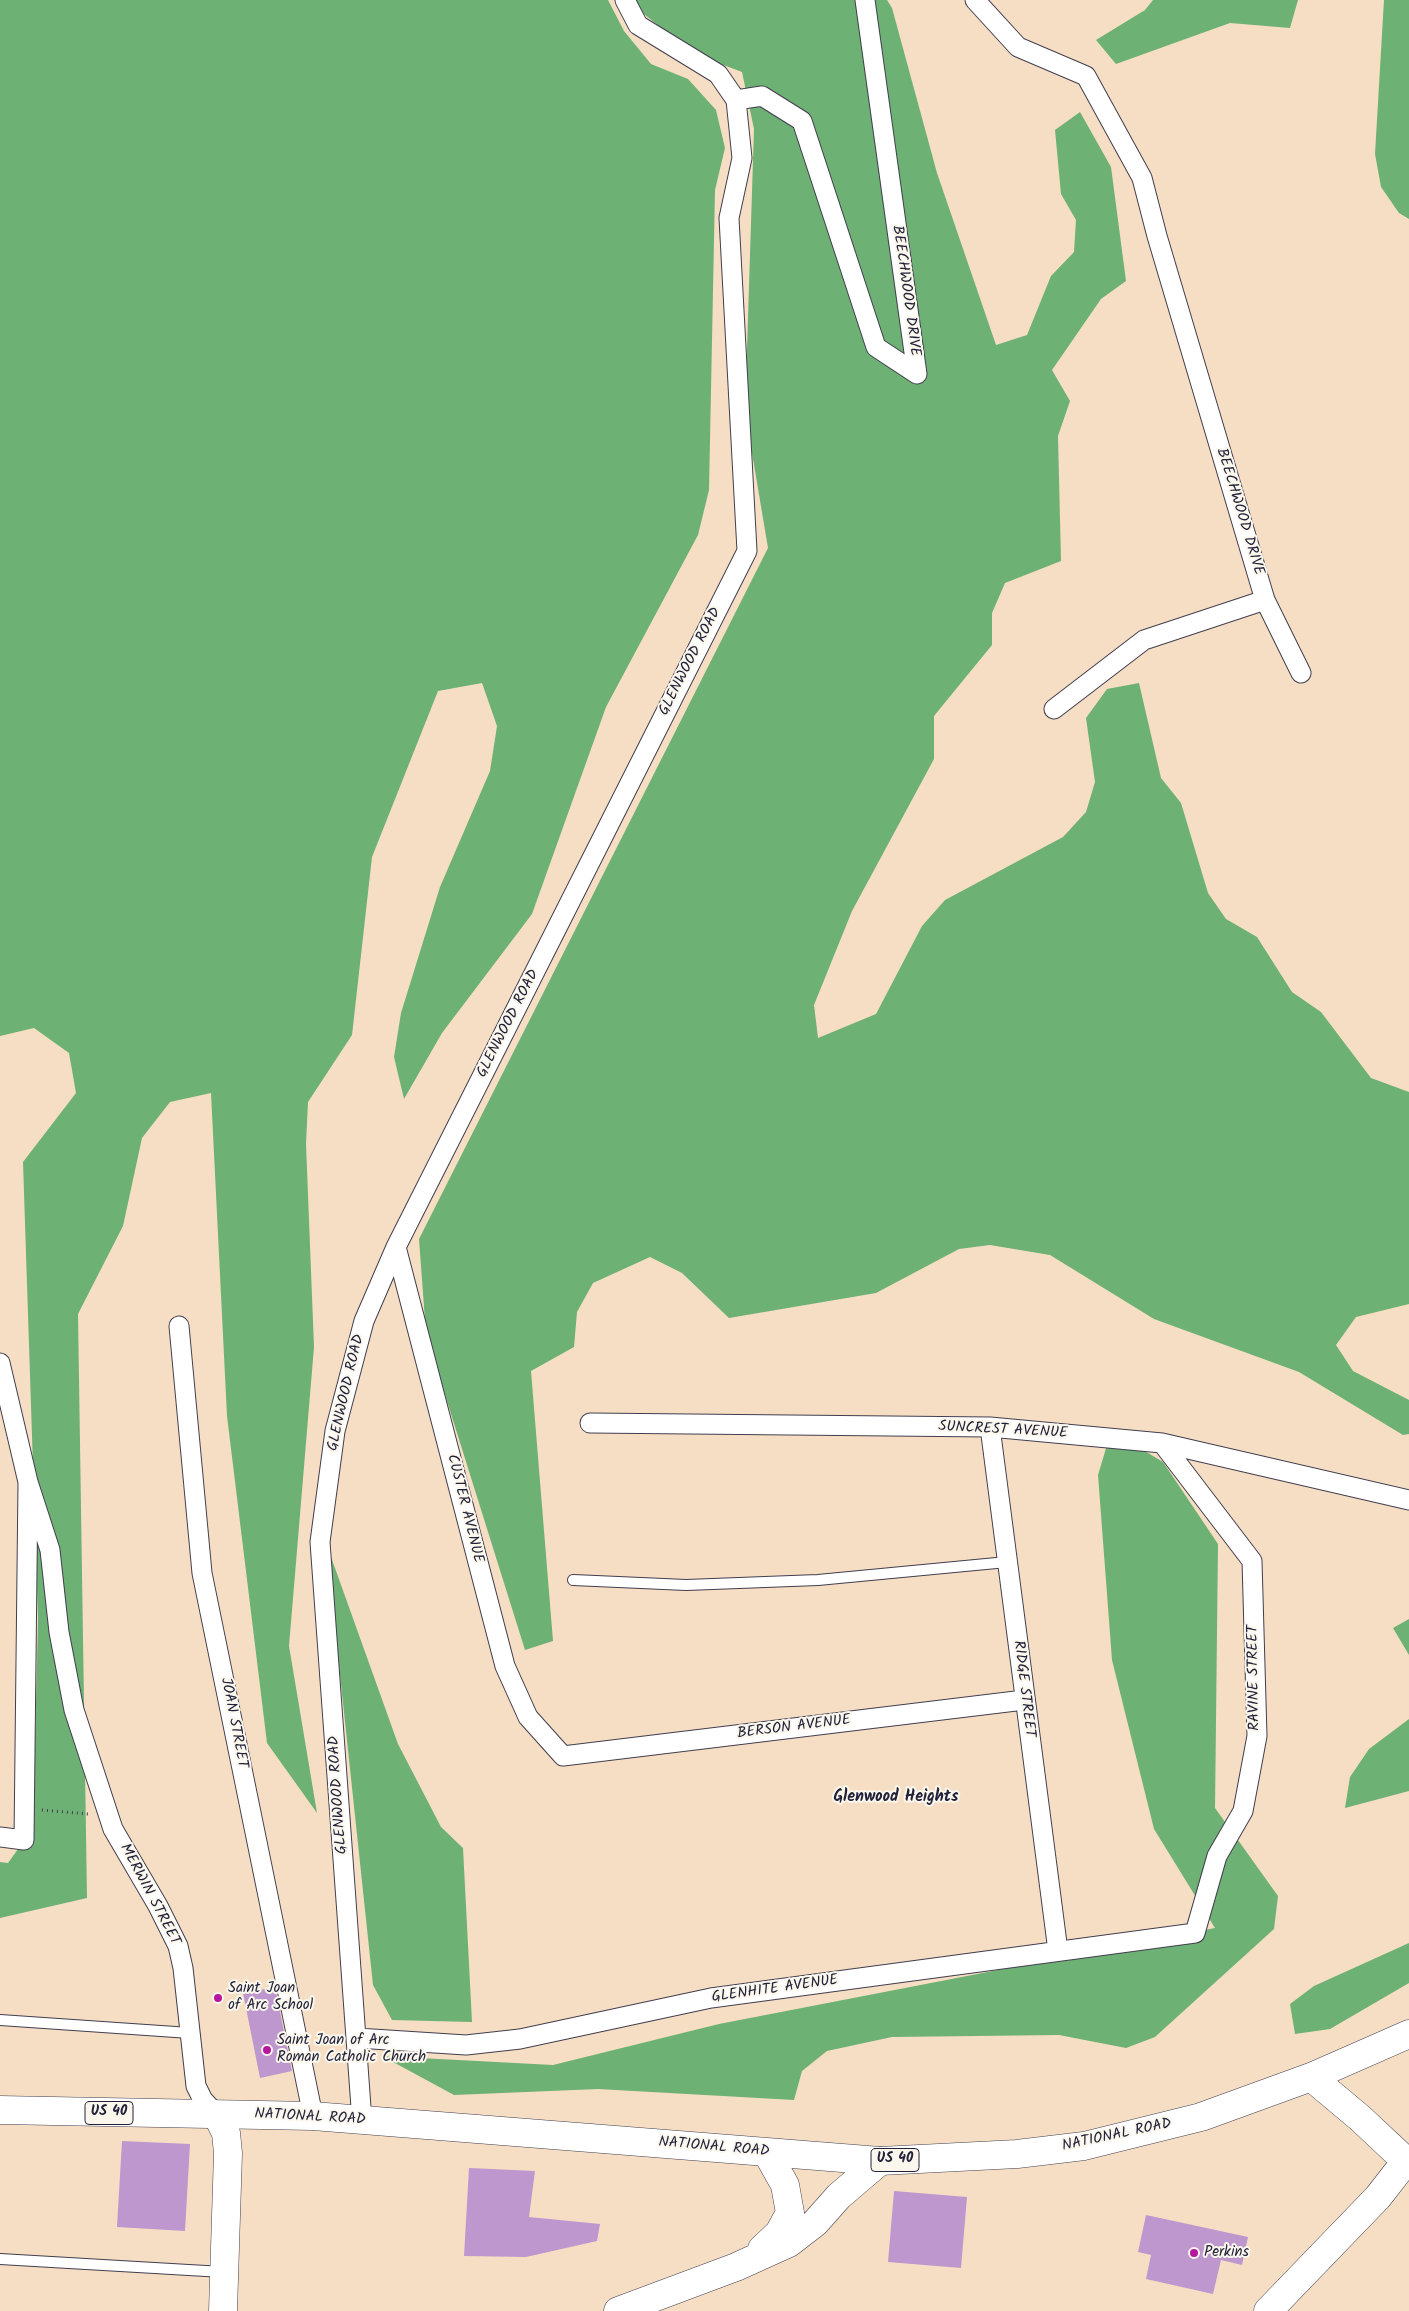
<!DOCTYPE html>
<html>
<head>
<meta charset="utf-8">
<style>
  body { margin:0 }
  canvas { display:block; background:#f5dec3 }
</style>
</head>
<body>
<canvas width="1409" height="2311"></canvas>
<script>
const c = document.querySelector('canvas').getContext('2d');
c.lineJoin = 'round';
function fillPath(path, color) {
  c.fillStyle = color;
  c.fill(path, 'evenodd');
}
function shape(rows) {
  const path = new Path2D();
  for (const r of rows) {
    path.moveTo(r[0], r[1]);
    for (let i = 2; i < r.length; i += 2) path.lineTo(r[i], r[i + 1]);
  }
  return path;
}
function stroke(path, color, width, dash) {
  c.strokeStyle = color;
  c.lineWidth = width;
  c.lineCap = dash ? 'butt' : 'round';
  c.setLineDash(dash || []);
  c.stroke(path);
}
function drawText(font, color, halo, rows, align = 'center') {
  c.font = font + ' Kalam,sans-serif';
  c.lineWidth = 4;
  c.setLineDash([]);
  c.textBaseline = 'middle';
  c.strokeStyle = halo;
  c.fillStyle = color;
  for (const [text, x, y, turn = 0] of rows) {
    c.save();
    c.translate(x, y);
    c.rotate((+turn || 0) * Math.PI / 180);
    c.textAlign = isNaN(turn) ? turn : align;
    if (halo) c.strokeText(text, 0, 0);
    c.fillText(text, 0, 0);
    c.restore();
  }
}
const forest = shape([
  [0,0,608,0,624,31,651,64,688,79,716,110,725,148,715,190,709,490,698,535,606,707,532,914,442,1033,404,1099,394,1057,401,1013,440,887,490,771,497,726,482,683,438,691,372,857,352,1035,308,1102,306,1144,314,1347,289,1646,317,1813,267,1743,227,1416,211,1093,170,1102,142,1138,123,1226,78,1314,87,1898,0,1918,0,1862,8,1863,33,1828,38,1619,23,1162,76,1093,69,1053,34,1028,0,1036],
  [635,0,887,0,892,8,937,173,996,345,1027,335,1051,276,1074,252,1076,220,1061,194,1055,130,1080,112,1111,167,1126,281,1101,299,1052,370,1070,401,1058,436,1061,561,1005,583,992,613,992,645,934,716,934,759,852,911,814,1005,818,1038,876,1014,922,926,945,900,1063,837,1086,812,1095,782,1086,718,1107,689,1139,683,1161,778,1181,803,1208,893,1226,919,1257,937,1292,992,1321,1012,1371,1078,1409,1092,1409,1304,1356,1317,1336,1345,1353,1371,1409,1400,1409,1434,1403,1435,1299,1372,1154,1319,1050,1255,990,1245,959,1249,876,1293,729,1318,682,1273,650,1257,593,1283,577,1312,574,1347,531,1371,553,1641,525,1650,426,1334,419,1239,768,548,745,411,754,129,742,72,692,53,639,10],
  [1153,0,1298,0,1290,28,1230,23,1116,64,1096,40,1145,10],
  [1384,0,1409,0,1409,219,1399,213,1381,187,1375,154],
  [1107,1445,1138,1447,1163,1462,1218,1544,1215,1808,1278,1896,1274,1929,1155,2037,1126,2048,1059,2035,892,2037,827,2051,802,2071,794,2100,598,2089,454,2095,382,2056,553,2065,719,2024,1215,1928,1154,1829,1112,1660,1098,1475],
  [326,1543,398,1744,441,1827,463,1848,472,2022,392,2020,373,1985],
  [1409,1619,1409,1655,1393,1628],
  [1409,1719,1409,1791,1345,1808,1350,1777,1369,1749],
  [1409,1943,1409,1983,1330,2029,1295,2034,1290,2004,1314,1986]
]);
const building = shape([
  [275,1987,292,2071,260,2078,243,1993],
  [122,2141,190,2144,185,2231,117,2227],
  [469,2168,535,2171,529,2217,600,2224,597,2241,526,2257,464,2256],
  [894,2191,967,2197,961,2268,888,2262],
  [1146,2215,1248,2237,1242,2265,1221,2260,1213,2294,1146,2279,1151,2255,1138,2252]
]);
const path = shape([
  [42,1810,88,1814]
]);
const lane = shape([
  [573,1580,686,1585,818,1580,1007,1562],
  [0,2020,190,2033],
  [0,2259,223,2272]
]);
const street = shape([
  [975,0,1018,47,1086,76,1142,178,1157,236,1265,600,1301,673],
  [736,100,762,96,802,121,876,347,917,374,865,0],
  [1054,709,1144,640,1265,600],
  [396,1247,505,1666,528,1717,563,1756,1024,1700],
  [179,1326,202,1573,313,2116],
  [0,1363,28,1482,24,1840,0,1837],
  [590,1423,990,1427,1162,1443,1409,1500],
  [990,1427,1058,1951],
  [28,1482,50,1550,59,1632,74,1710,113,1829,158,1906,178,1946,183,1968,196,2086,203,2100,217,2115],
  [357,2038,466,2045,520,2039,711,1998,1195,1933,1217,1856,1243,1811,1257,1736,1252,1561,1162,1443],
  [362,2121,320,1542,335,1431,364,1321,396,1247,747,551,729,218,742,158,736,100,718,74,638,25,625,0]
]);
const secondary = shape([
  [217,2115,226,2133,228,2153,223,2311]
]);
const primary = shape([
  [1311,2077,1360,2118,1409,2164],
  [0,2110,313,2116,880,2161,1017,2154,1084,2146,1201,2117,1311,2077,1409,2034]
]);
const highway = shape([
  [762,2249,779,2233,790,2213,785,2185,767,2153],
  [618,2311,736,2267,789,2243,815,2223,839,2196,880,2161],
  [1268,2311,1378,2197,1406,2161]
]);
const markers = [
  [218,1998,5,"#b5179e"],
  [267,2050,5,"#b5179e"],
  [1194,2253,5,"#b5179e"]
];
const shields = [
  [109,2113,48],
  [895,2160,48]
];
const shieldNames = [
  ["US 40",109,2113],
  ["US 40",895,2160]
];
const streetNames = [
  ["BEECHWOOD DRIVE",905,291,82],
  ["BEECHWOOD DRIVE",1239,512,73],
  ["GLENWOOD ROAD",691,662,-63],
  ["GLENWOOD ROAD",509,1024,-63],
  ["GLENWOOD ROAD",347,1393,-77],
  ["SUNCREST AVENUE",1003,1431,3],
  ["CUSTER AVENUE",464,1509,76],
  ["RAVINE STREET",1255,1678,-91],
  ["RIDGE STREET",1023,1689,83],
  ["JOAN STREET",233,1723,79],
  ["BERSON AVENUE",794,1728,-7],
  ["GLENWOOD ROAD",339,1795,-94],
  ["MERWIN STREET",149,1895,62],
  ["GLENHITE AVENUE",775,1990,-8],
  ["NATIONAL ROAD",310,2118,3],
  ["NATIONAL ROAD",1117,2136,-12],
  ["NATIONAL ROAD",714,2148,5]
];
const poiNames = [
  ["Saint Joan",228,1989],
  ["of Arc School",228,2006],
  ["Saint Joan of Arc",277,2041],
  ["Roman Catholic Church",277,2058],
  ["Perkins",1204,2253]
];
const neighbourhoodNames = [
  ["Glenwood Heights",896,1798]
];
fillPath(forest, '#6eb174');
fillPath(building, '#be97ce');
stroke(lane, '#423e4f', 12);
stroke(street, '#423e4f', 21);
stroke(secondary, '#423e4f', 29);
stroke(primary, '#423e4f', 29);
stroke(highway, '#423e4f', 29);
stroke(path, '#423e4f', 3, [1, 4]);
stroke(lane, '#fff', 10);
stroke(street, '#fff', 19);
stroke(secondary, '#fff', 28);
stroke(primary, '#fff', 28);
stroke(highway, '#fff', 28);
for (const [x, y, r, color] of markers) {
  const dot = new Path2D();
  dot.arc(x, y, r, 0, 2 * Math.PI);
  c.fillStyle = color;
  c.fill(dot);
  stroke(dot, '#fbf7ec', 2);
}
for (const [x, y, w] of shields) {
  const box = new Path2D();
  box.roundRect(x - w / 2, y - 11.5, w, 23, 4);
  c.fillStyle = '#fbf7ec';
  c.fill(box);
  stroke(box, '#22223b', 1);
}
drawText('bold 14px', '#22223b', null, shieldNames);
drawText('15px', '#22223b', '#fbf7ec', streetNames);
drawText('15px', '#22223b', '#fbf7ec', poiNames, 'left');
drawText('bold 16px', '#22223b', '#fbf7ec', neighbourhoodNames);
</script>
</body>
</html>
